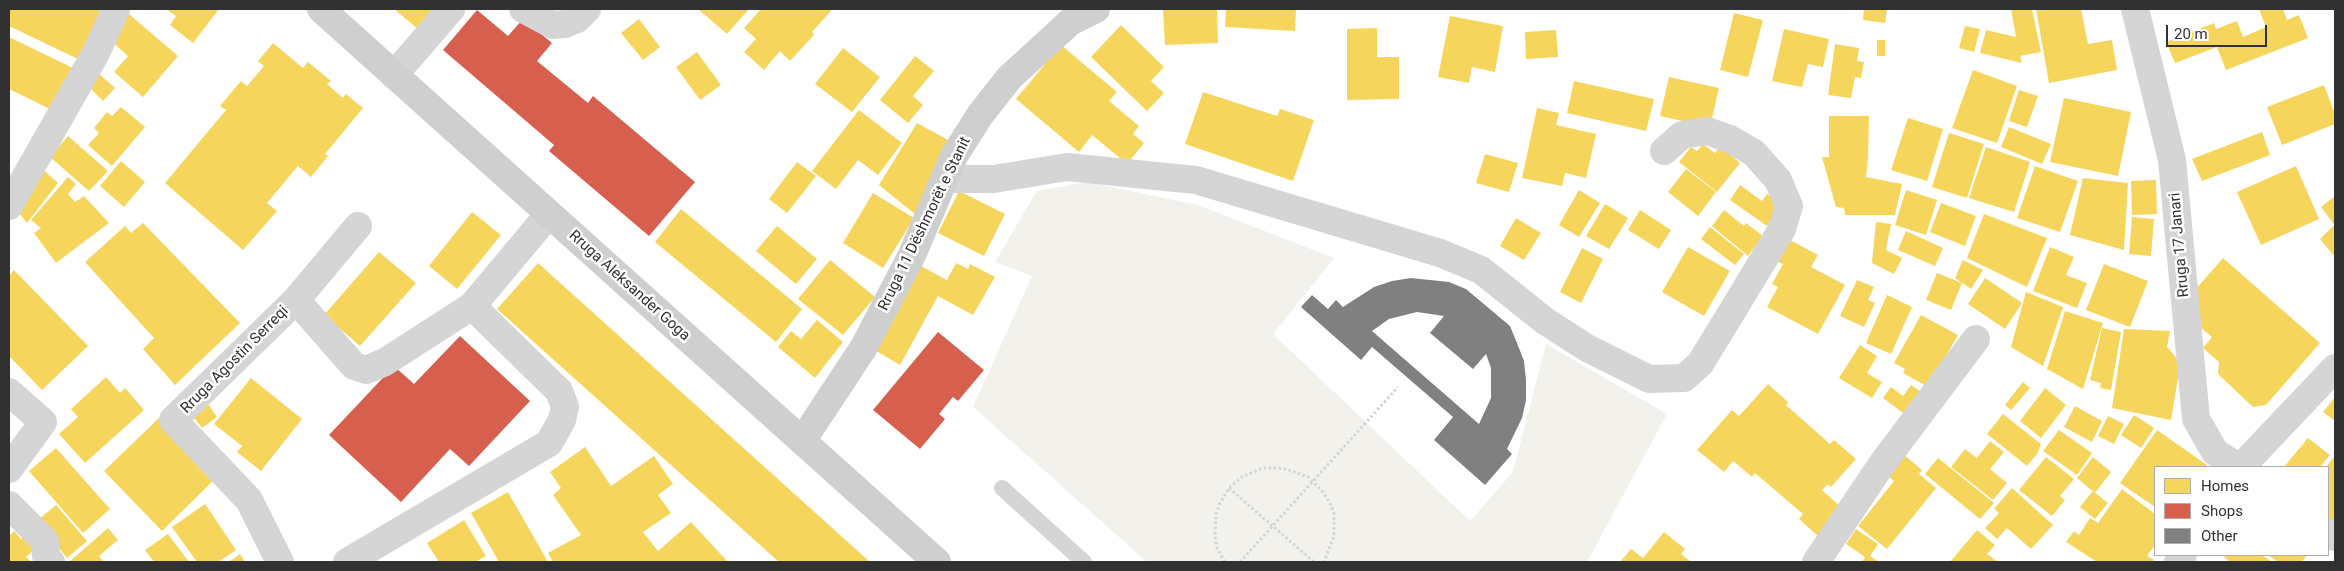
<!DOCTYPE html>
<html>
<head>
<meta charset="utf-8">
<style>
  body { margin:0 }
  #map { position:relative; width:2344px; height:571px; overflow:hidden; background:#fff; font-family:Roboto,sans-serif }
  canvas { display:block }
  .frame { position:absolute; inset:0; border:10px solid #313131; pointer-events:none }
  .legend { position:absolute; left:2154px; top:466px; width:175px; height:90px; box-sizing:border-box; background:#fff; border:1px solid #adadad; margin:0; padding:6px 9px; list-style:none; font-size:15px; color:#313131 }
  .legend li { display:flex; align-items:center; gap:10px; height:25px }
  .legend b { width:25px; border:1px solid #adadad }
  .scale { position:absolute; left:2166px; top:25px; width:101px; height:22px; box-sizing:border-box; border:2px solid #313131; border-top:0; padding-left:6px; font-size:15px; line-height:18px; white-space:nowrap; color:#313131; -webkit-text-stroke:4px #fff; paint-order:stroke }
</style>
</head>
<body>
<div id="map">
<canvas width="2344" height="571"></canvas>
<div class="frame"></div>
<ul class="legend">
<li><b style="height:14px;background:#f6d55c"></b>Homes</li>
<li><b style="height:14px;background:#d6604d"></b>Shops</li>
<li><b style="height:14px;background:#808080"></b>Other</li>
</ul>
<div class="scale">20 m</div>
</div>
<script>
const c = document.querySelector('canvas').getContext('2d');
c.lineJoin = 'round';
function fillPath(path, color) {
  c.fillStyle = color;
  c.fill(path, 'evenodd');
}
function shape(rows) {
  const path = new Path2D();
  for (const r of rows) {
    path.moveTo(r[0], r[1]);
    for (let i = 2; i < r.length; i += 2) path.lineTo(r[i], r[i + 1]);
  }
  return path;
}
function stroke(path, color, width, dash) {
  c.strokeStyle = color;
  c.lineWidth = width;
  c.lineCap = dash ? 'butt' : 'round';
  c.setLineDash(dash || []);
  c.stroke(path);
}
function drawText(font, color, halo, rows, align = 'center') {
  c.font = font + ' Roboto,sans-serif';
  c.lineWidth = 5;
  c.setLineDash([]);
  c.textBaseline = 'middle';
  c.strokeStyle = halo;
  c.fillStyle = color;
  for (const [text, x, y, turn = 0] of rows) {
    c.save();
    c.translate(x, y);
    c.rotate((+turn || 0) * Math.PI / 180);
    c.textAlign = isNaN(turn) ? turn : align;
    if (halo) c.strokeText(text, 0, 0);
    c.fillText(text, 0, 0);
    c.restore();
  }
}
const green = shape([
  [1087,182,1198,205,1334,258,1273,334,1470,521,1513,472,1546,344,1667,414,1587,562,1147,562,973,407,1032,276,995,262,1037,191]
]);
const homes = shape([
  [9,9,97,9,103,12,80,60,9,26],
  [166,9,219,9,193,43,170,25,176,16],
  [394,9,436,9,418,29],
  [698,9,749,9,727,34],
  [761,9,829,9,831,11,812,32,814,35,790,61,780,51,764,70,744,52,756,39,744,28],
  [1163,9,1217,9,1218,43,1165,45],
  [1226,9,1296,9,1295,31,1225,27],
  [1864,9,1887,9,1885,23,1863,20],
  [2011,9,2032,9,2041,52,2020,56,2022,63,1980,53,1986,30,2016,37],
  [2036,9,2081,9,2088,44,2112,40,2117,70,2049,83],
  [2259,9,2283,9,2287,20,2299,15,2308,38,2226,70,2217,47,2175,63,2166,42,2214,23,2216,29,2237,21,2243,37,2266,27],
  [1734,13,1763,20,1748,77,1720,70],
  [129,14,178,56,143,97,114,72,128,56,109,39],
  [1450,16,1503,26,1495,72,1472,67,1469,83,1438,77],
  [639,19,660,47,643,60,621,33],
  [1121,25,1164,67,1151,81,1164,93,1147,111,1091,57],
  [1965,26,1980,29,1974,52,1959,48],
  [1377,28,1377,57,1399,57,1399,99,1347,100,1347,29],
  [1784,29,1829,39,1823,67,1808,64,1802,87,1772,81],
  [1556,30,1558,57,1526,59,1525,32],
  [9,37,75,69,54,111,9,89],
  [1877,40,1885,40,1885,56,1877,56],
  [273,43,303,68,308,62,331,81,327,84,343,98,346,94,363,108,325,154,328,156,311,177,298,166,267,203,277,211,243,250,165,183,226,110,220,106,241,81,247,86,264,66,258,61],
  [1835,44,1859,48,1857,61,1864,62,1861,78,1855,77,1851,98,1828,95],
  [1061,45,1117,92,1109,101,1139,126,1133,134,1144,143,1127,164,1092,135,1079,152,1016,99],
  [843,48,880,77,852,112,815,84],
  [697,52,721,85,700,100,676,67],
  [915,56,934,71,913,96,923,105,908,123,880,100],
  [1973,70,2017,86,1997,143,1952,128],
  [97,72,115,88,103,101,86,84],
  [1669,77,1719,88,1710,127,1660,116],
  [1574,81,1654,99,1646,131,1567,113],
  [2324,85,2335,114,2335,124,2282,145,2267,107],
  [2019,90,2038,96,2027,127,2009,121],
  [1203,92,1277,116,1280,109,1314,120,1293,181,1185,144],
  [2064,98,2131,112,2118,176,2050,162],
  [121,107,145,127,112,166,88,145,99,133,94,128,107,112,112,116],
  [1537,108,1559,113,1556,125,1596,134,1586,178,1565,173,1562,186,1522,178],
  [859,110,902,143,878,175,858,160,836,189,812,171],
  [1829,116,1869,116,1868,157,1866,177,1902,184,1895,215,1845,215,1844,208,1836,207,1822,157,1829,157],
  [1908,118,1943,129,1927,181,1891,170],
  [917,123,948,140,916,215,879,185],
  [2009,127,2051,144,2042,164,2001,147],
  [2262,132,2270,155,2202,181,2192,159],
  [1949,133,1984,144,1967,198,1932,187],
  [68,136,108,171,89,191,50,157],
  [1703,144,1715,153,1720,146,1740,163,1717,192,1679,162,1691,147,1697,151],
  [1986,147,2030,162,2014,212,1969,198],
  [1485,154,1518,163,1509,192,1476,183],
  [121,161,145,182,124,207,100,186],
  [797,162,816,176,787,213,769,199],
  [2035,166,2078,181,2060,232,2017,218],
  [2296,166,2319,219,2261,245,2237,192],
  [40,167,58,183,27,223,13,205],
  [1686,169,1716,192,1698,216,1668,192],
  [68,177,76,184,68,194,75,202,84,196,109,223,56,263,34,233,41,228,31,220],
  [2083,178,2128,183,2124,250,2070,235],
  [2156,180,2157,214,2132,215,2131,181],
  [1740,185,1762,201,1767,194,1782,204,1767,226,1730,200],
  [1579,190,1600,203,1579,237,1559,225],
  [1906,190,1937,200,1926,235,1895,225],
  [959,191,1005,214,984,256,938,233],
  [873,193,914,218,883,268,843,243],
  [2335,196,2335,226,2321,207],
  [1941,203,1976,216,1965,246,1930,232],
  [1605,204,1628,218,1609,249,1586,236],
  [681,209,802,309,776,342,655,242],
  [1640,210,1671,230,1659,249,1628,230],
  [1724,210,1744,226,1746,223,1763,236,1748,256,1712,226],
  [472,212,501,235,457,289,429,266],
  [1984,214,2047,238,2027,287,1967,258],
  [2132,217,2154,219,2151,256,2129,254],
  [1516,218,1541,233,1524,260,1500,246],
  [1876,222,1891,224,1886,250,1902,258,1894,274,1872,263],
  [143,223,240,323,175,385,143,349,154,338,85,262,125,226,131,233],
  [777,226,817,259,796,284,756,251],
  [2333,226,2335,228,2335,257,2320,239],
  [1710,227,1744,254,1735,265,1701,239],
  [1906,231,1943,248,1935,266,1898,250],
  [1790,240,1818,255,1811,267,1845,285,1818,334,1767,307,1778,287,1772,284,1783,264,1778,262],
  [1688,247,1730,271,1704,316,1662,292],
  [2050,247,2074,257,2066,275,2087,283,2077,308,2033,291],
  [1582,248,1603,259,1581,303,1560,292],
  [379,252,416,283,360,346,324,315],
  [2223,258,2320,343,2266,405,2253,407,2218,374,2219,362,2203,348,2212,337,2195,323,2195,290],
  [830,260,875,297,843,335,798,299],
  [1963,260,1983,270,1971,289,1955,278],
  [538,263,870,562,779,562,497,309],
  [956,263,968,269,970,264,995,277,973,315,938,296,900,365,873,349,919,265,947,280],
  [2104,264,2148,281,2130,327,2086,310],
  [14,270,88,346,42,390,9,356,9,276],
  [1937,273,1962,283,1951,310,1926,300],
  [1985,278,2022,303,2005,329,1968,304],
  [1857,280,1874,287,1868,300,1875,303,1864,327,1840,316],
  [2026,292,2063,307,2043,366,2011,347],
  [1887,295,1912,307,1891,354,1866,343],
  [2065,311,2103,323,2083,389,2047,369],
  [1921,315,1958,335,1928,387,1903,373,1905,369,1894,363],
  [817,320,843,342,815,378,778,347,791,331,801,339],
  [2102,328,2121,332,2111,390,2100,388,2101,383,2090,380],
  [2124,329,2170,331,2167,347,2175,356,2180,366,2171,420,2112,408],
  [1860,345,1877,356,1867,373,1882,382,1872,398,1839,378],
  [106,377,120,393,125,388,144,410,85,463,59,434,78,417,71,409],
  [251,378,302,419,261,471,237,452,242,446,214,424],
  [2023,382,2030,388,2011,410,2005,405],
  [1768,384,1788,402,1786,405,1830,444,1834,440,1856,459,1831,487,1828,484,1822,490,1842,508,1818,536,1799,519,1803,514,1755,473,1752,477,1733,461,1724,472,1697,450,1732,410,1739,416],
  [1911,385,1923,393,1906,415,1883,398,1891,387,1903,396],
  [2045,388,2066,405,2041,438,2020,421],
  [2335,397,2335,421,2323,412],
  [208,404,217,417,202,428,192,415],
  [2075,406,2102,421,2092,442,2064,427],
  [2003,414,2041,444,2037,454,2027,466,1987,434],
  [2134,415,2154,428,2141,448,2121,435],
  [2108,416,2124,424,2114,444,2098,436],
  [159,418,216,478,162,531,104,471],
  [2059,430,2092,453,2077,475,2043,451],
  [2157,430,2207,465,2205,467,2155,467,2155,507,2120,483],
  [2308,438,2330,455,2320,467,2284,467],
  [1990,441,2004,452,1990,469,2007,483,1993,500,1951,467,1965,449,1977,458],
  [585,447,611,486,654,456,673,484,658,495,671,513,643,532,658,551,691,522,728,562,553,562,548,553,581,535,553,495,561,488,550,472],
  [56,448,110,509,83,533,29,471],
  [1903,454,1922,470,1919,474,1936,488,1887,549,1858,526,1894,481,1887,475],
  [2046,457,2074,479,2060,496,2065,500,2052,516,2019,490],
  [2093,457,2111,472,2095,493,2077,478],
  [2334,457,2335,458,2335,524,2328,519,2328,467,2326,467],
  [1938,458,1994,503,1980,519,1925,474],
  [2012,488,2053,525,2031,549,2007,528,1997,539,1985,528,1999,513,1994,509],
  [2122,489,2155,514,2155,545,2147,556,2154,560,2152,562,2097,562,2066,542,2074,531,2079,535,2090,518,2098,523],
  [2093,491,2108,503,2095,519,2080,507],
  [508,492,548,562,499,562,471,513],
  [205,504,236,550,218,562,197,562,172,527],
  [56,505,87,541,67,558,37,521],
  [464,520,486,556,475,562,439,562,427,543],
  [108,528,118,540,99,556,104,562,71,562,70,561],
  [1856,529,1878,544,1870,556,1879,562,1862,562,1865,557,1846,544],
  [1977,530,1995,545,1987,554,1998,562,1950,562],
  [14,531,21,539,25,536,36,548,26,557,32,562,9,562,9,536],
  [1664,532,1685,549,1681,554,1691,562,1620,562,1631,549,1643,558],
  [168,534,189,562,154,562,145,550],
  [240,554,245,562,229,562],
  [2226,555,2262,555,2272,562,2230,562,2224,557],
  [2268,555,2307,555,2302,562,2278,562]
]);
const shops = shape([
  [477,10,508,36,523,19,552,43,537,61,588,103,593,96,695,182,649,236,549,151,554,145,443,50],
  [938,332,984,370,958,401,953,397,939,414,945,419,920,449,873,410],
  [460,336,530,401,469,466,450,449,401,502,329,435,394,366,414,384]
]);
const building = shape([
  [1411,278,1449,282,1466,289,1510,326,1517,343,1524,361,1526,380,1526,400,1522,418,1507,449,1512,454,1485,485,1434,440,1453,417,1372,347,1361,360,1301,307,1312,295,1328,309,1336,300,1343,307,1374,287,1392,281],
  [1417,312,1444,316,1430,333,1473,369,1486,354,1491,368,1491,398,1479,424,1372,331,1389,319]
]);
const path = shape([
  [1229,488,1314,562],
  [1225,562,1217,548,1215,536,1216,514,1220,503,1229,488,1242,477,1263,468,1275,468,1286,469,1308,477,1323,492,1330,503,1334,514,1334,536,1324,562],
  [1240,562,1398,387]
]);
const lane = shape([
  [1002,488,1084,562]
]);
const street = shape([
  [523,9,553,25,565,24,577,19,587,9],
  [2135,9,2172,160,2196,419,2215,452,2238,467],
  [394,75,451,9],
  [945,179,994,179,1067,167,1196,180,1440,253,1481,270,1545,321,1587,348,1649,379,1684,378,1700,364,1736,305,1782,229,1789,206,1778,180,1754,153,1730,139,1707,131,1682,135,1664,151],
  [9,206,96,53,116,9],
  [296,300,354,366,366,370,385,362,472,306,549,214],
  [9,392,43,422,9,469],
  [2241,467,2335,368],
  [9,505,45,541,46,556,51,562],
  [2328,532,2335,537],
  [280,562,249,500,173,420,296,300,358,226],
  [347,562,549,443,562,420,565,407,559,391,472,306],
  [1816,562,1882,464,1976,339],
  [2178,562,2183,555]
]);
const secondary = shape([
  [321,9,937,562],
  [802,441,864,347,912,255,954,156,980,115,1009,78,1044,46,1070,22,1096,9]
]);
const streetNames = [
  ["Rruga 11 Dëshmorët e Stanit",925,224,-64],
  ["Rruga 17 Janari",2180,245,-95],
  ["Rruga Aleksander Goga",629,286,42],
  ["Rruga Agostin Serreqi",235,360,-45]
];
fillPath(green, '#f2f1eb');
fillPath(homes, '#f6d55c');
fillPath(shops, '#d6604d');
fillPath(building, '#808080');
stroke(path, '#d4d4d4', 3, [2.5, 2.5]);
stroke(lane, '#d5d5d5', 16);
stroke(street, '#d5d5d5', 28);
stroke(secondary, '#cfcfcf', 28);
drawText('15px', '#313131', '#fff', streetNames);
</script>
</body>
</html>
